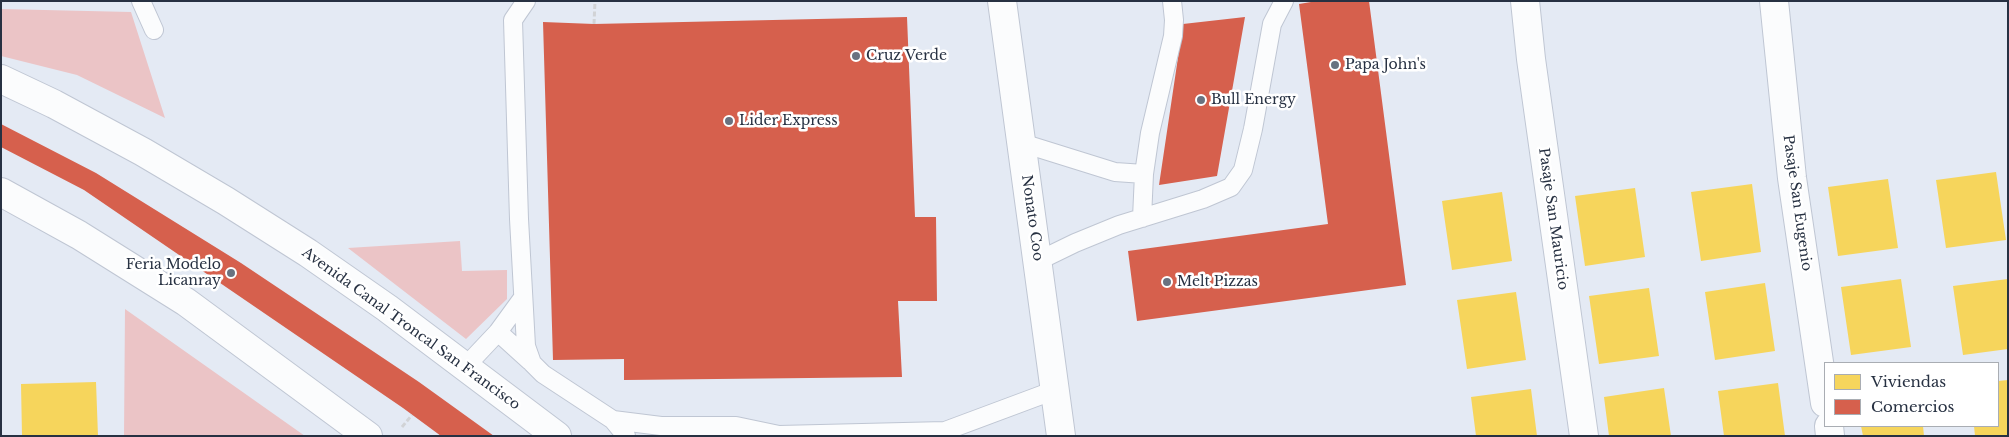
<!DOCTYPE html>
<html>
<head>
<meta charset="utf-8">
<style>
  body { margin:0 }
  #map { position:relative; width:2009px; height:437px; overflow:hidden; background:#e4eaf4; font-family:"Libre Baskerville",serif }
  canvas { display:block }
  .frame { position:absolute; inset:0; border:2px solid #273142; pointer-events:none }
  .legend { position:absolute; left:1824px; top:362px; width:175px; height:65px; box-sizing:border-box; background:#fff; border:1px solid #a9adb3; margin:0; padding:6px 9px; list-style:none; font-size:15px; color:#273142 }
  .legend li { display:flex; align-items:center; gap:10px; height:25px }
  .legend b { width:25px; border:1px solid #a9adb3 }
</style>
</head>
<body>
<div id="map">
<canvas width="2009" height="437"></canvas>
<div class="frame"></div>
<ul class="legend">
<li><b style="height:14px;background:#f6d55c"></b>Viviendas</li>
<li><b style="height:14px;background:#d6604d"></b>Comercios</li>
</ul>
</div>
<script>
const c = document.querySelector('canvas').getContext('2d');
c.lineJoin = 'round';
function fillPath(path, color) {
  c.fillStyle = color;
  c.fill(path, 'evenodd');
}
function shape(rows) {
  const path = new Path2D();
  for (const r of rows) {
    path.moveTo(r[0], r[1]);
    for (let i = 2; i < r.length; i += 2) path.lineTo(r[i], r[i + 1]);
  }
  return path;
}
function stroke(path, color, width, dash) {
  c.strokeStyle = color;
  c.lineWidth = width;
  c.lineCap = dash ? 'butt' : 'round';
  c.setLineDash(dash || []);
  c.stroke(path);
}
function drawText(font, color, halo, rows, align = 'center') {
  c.font = font + ' "Libre Baskerville",serif';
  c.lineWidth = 5;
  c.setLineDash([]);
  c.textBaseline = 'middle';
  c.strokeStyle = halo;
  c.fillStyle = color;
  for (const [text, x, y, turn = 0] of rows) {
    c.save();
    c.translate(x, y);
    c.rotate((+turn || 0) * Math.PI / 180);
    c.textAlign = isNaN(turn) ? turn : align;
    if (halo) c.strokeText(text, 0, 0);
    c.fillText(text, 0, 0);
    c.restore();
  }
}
const green = shape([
  [1,9,131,12,165,118,77,75,1,56],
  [460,241,462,271,507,270,507,299,466,339,348,248],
  [125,309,305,436,124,436]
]);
const homes = shape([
  [1996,172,2006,240,1946,248,1936,180],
  [1888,179,1898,248,1838,256,1828,187],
  [1752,184,1761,252,1701,261,1691,192],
  [1635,188,1645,257,1585,266,1575,196],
  [1502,192,1512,261,1452,270,1442,201],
  [1901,279,1911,347,1851,355,1841,287],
  [2008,279,2008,349,1963,355,1953,286],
  [1765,283,1775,351,1715,360,1705,292],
  [1649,288,1659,356,1599,364,1589,296],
  [1516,292,1526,360,1467,369,1457,300],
  [2008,380,2008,436,1975,436,1974,426,1998,426,1998,381],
  [96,382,98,436,22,436,21,384],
  [1778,383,1785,436,1724,436,1718,391],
  [1664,388,1671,436,1609,436,1604,397],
  [1531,389,1537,436,1476,436,1471,397],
  [1861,426,1923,426,1924,436,1863,436]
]);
const shops = shape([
  [1317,1,1369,1,1406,285,1137,321,1128,251,1328,224,1299,4],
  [907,17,915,217,936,217,937,301,898,301,902,377,624,380,624,359,553,360,543,22,594,24],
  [1245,17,1217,176,1159,185,1183,24],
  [1,124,96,173,241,263,419,382,494,436,441,436,403,408,84,190,1,147]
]);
const path = shape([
  [594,24,595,1],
  [402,427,412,415]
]);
const lane = shape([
  [141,1,154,30],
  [526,1,513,20,519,219,526,346,532,363,543,374,613,420,626,436],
  [1022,143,1115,172,1144,174],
  [1142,218,1144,174,1150,133,1173,36,1174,20,1172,1],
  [1038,261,1075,243,1119,225,1203,199,1231,187,1243,170,1253,129,1272,24,1284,1],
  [498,332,530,361],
  [464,368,498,332,522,299],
  [613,420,661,426,736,426,779,435,945,431,1055,390]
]);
const street = shape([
  [1525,1,1531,59,1584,436],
  [1774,1,1792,178,1825,403],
  [1829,426,1830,436]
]);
const secondary = shape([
  [1002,1,1061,436],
  [1,79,54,104,143,152,226,201,308,253,387,308,557,436],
  [1,192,79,235,186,302,368,436]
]);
const markers = [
  [856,56,5,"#697280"],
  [1335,65,5,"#697280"],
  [1201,100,5,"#697280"],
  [729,121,5,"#697280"],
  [231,273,5,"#697280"],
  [1167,282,5,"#697280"]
];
const poiNames = [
  ["Cruz Verde",866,56],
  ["Papa John's",1345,65],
  ["Bull Energy",1211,100],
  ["Lider Express",739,121],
  ["Feria Modelo",221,265,"right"],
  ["Licanray",221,281,"right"],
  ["Melt Pizzas",1177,282]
];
const streetNames = [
  ["Pasaje San Eugenio",1797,203,82],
  ["Nonato Coo",1032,218,82],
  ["Pasaje San Mauricio",1553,219,82],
  ["Avenida Canal Troncal San Francisco",411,329,36]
];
fillPath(green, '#ebc4c6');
fillPath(homes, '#f6d55c');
fillPath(shops, '#d6604d');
stroke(lane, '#bfc6d3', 20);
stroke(street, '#bfc6d3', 30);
stroke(secondary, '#bfc6d3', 30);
stroke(path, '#d1d3d6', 3, [5, 2.5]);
stroke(lane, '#fbfcfd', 18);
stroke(street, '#fbfcfd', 28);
stroke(secondary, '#fbfcfd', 28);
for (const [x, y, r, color] of markers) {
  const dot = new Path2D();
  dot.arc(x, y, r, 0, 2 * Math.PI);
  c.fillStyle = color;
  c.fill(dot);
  stroke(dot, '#fff', 2);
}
drawText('14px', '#273142', '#fff', poiNames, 'left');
drawText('14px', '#273142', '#fff', streetNames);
</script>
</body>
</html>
